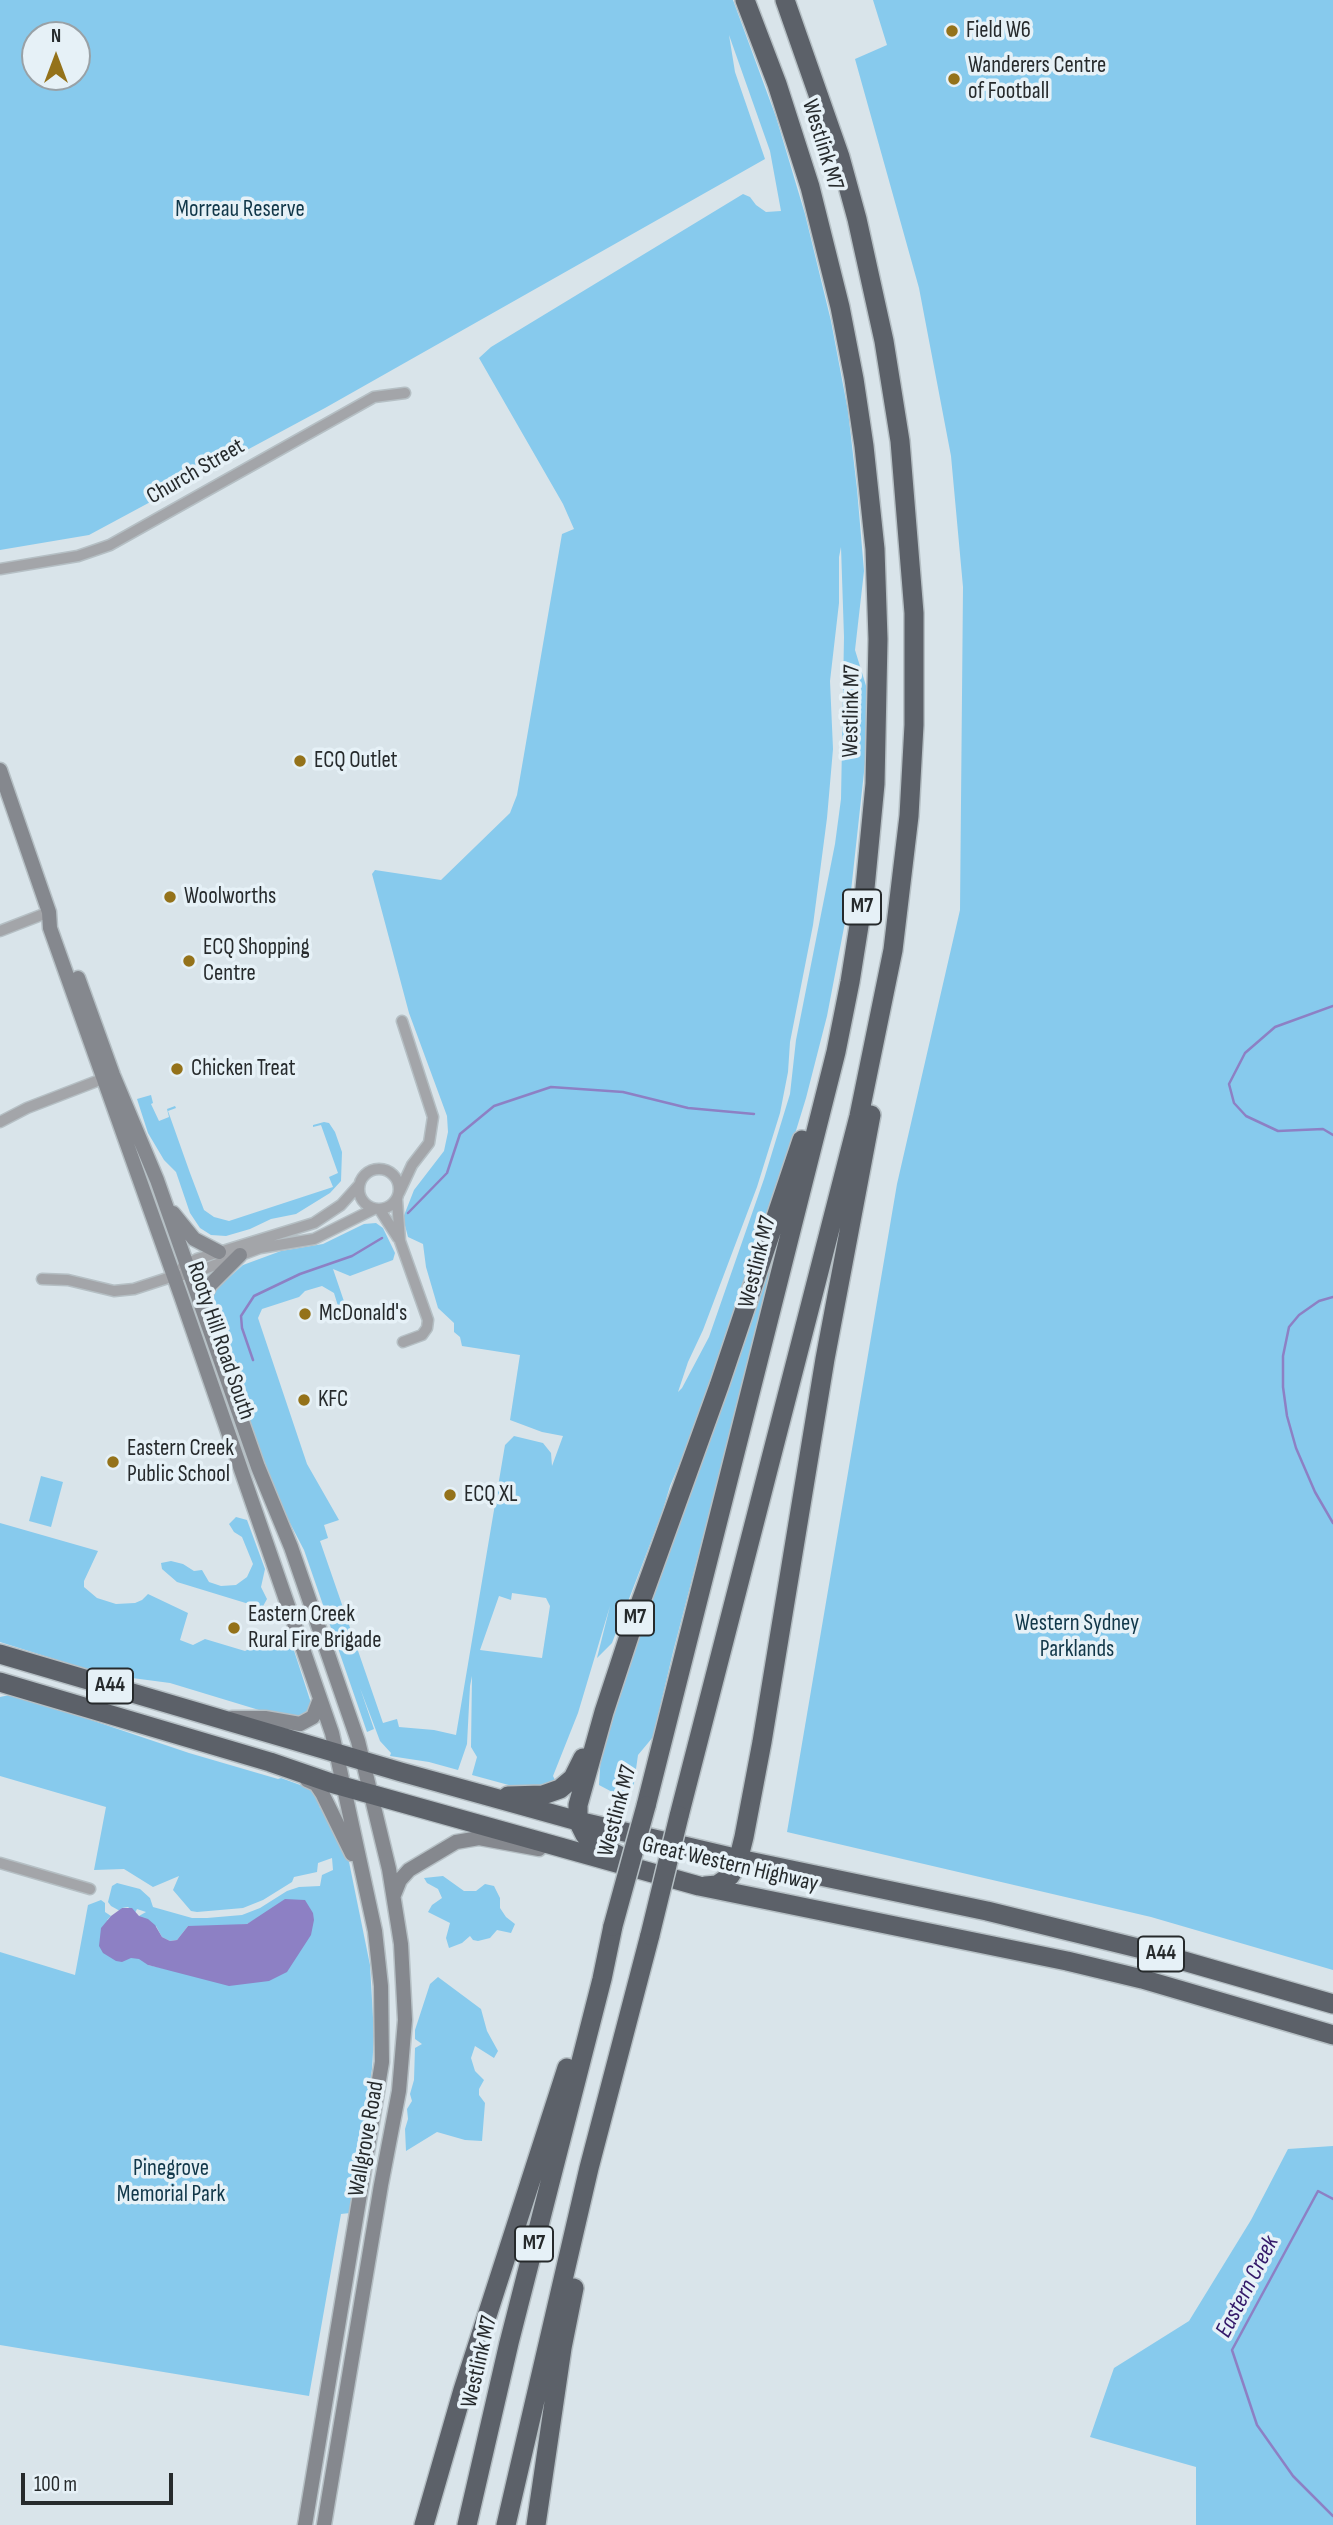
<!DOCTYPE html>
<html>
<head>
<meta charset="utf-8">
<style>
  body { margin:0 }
  #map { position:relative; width:1333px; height:2525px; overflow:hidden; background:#d9e4ea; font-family:"Sofia Sans Condensed",sans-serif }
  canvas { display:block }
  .north { position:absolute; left:21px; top:21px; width:70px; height:70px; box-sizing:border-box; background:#e6f1f7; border:2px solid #99a1a6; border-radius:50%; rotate:0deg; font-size:19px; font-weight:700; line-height:28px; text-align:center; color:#262a2c }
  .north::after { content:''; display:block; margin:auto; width:24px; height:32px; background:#94721a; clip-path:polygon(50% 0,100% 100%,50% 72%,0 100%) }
  .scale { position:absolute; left:21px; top:2473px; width:152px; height:32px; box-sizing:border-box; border:4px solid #262a2c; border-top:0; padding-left:9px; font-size:21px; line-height:24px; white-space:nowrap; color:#262a2c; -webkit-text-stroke:5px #e6f1f7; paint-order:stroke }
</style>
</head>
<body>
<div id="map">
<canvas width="1333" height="2525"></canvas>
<div class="north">N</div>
<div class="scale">100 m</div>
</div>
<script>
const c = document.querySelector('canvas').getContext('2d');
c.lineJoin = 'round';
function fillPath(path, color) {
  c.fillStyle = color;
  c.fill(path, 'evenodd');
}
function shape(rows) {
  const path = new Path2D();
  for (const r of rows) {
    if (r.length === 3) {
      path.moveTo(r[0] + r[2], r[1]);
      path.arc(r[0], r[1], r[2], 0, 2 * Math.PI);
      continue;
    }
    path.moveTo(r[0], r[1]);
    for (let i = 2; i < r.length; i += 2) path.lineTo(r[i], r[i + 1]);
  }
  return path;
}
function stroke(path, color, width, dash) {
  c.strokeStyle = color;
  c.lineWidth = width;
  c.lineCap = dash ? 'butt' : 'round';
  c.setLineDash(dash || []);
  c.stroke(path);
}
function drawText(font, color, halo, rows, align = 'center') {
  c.font = font + ' "Sofia Sans Condensed",sans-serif';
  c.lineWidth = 7;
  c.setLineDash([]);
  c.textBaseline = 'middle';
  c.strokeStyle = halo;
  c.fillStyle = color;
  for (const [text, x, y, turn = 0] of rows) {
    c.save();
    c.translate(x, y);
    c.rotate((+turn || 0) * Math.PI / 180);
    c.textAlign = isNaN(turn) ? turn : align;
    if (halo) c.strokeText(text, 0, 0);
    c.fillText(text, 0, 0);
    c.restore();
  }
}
const green = shape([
  [0,0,733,0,776,117,805,214,831,321,848,411,857,489,864,571,855,650,867,689,865,763,851,891,827,1016,806,1098,779,1186,696,1425,670,1486,662,1513,612,1643,597,1658,610,1606,578,1713,553,1776,557,1784,527,1790,472,1775,477,1757,471,1747,472,1676,470,1686,467,1744,458,1770,429,1762,390,1756,391,1753,380,1741,360,1688,374,1729,367,1732,304,1550,268,1481,209,1309,213,1288,216,1289,243,1265,281,1251,323,1244,364,1224,376,1223,383,1228,395,1253,393,1260,350,1276,333,1269,349,1316,342,1319,334,1293,322,1286,305,1291,299,1297,262,1309,258,1318,307,1464,339,1520,324,1525,328,1538,320,1541,383,1723,397,1719,399,1727,434,1730,456,1735,505,1445,514,1436,543,1443,551,1453,552,1466,563,1436,542,1432,510,1420,520,1355,462,1346,460,1337,454,1332,454,1323,438,1308,426,1267,423,1244,408,1237,403,1218,414,1190,444,1151,448,1132,447,1116,409,1013,372,874,375,870,441,880,510,813,517,795,562,534,574,529,563,504,479,358,491,347,743,194,750,197,756,205,766,212,781,211,770,151,729,35,735,72,765,159,325,408,89,535,0,550],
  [35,35,77,35,77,77,35,77],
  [841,547,844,637,841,799,835,844,796,1040,790,1094,764,1179,709,1337,682,1388,678,1392,688,1362,703,1330,757,1187,780,1113,788,1072,790,1042,813,925,827,818,833,749,830,681,839,603,839,557],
  [512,1593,546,1598,550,1606,542,1658,480,1650,499,1596,511,1600],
  [873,0,1333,0,1333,1970,1151,1917,787,1832,897,1184,960,910,963,587,951,456,919,288,855,59,887,45],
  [151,1095,153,1103,151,1104,159,1121,169,1117,167,1109,175,1106,176,1108,168,1111,190,1173,204,1210,214,1217,229,1221,333,1187,329,1177,338,1173,321,1125,313,1127,313,1125,324,1122,329,1123,335,1132,342,1152,341,1181,330,1193,296,1214,271,1219,250,1229,226,1236,211,1235,200,1228,190,1213,176,1172,164,1160,148,1133,137,1099],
  [775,1243,780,1243,673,1652,653,1737,638,1755,633,1790,616,1794,599,1785,601,1753,617,1698],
  [41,1476,63,1482,51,1527,29,1521],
  [236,1517,247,1520,265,1569,261,1587,267,1599,262,1608,177,1582,162,1569,161,1563,171,1561,183,1564,194,1571,202,1570,209,1582,221,1586,236,1585,247,1577,253,1564,242,1537,234,1532,229,1524],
  [0,1523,98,1551,84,1581,84,1587,97,1598,116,1604,135,1603,142,1600,148,1594,188,1613,180,1640,193,1645,205,1639,245,1651,269,1639,274,1642,288,1632,311,1703,306,1714,296,1716,292,1720,170,1683,102,1674,0,1642],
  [14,1694,189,1753,278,1779,281,1778,314,1790,323,1800,318,1802,320,1808,326,1807,348,1857,370,1965,374,2035,372,2069,350,2213,341,2214,309,2396,0,2345,0,1952,75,1975,88,1905,101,1900,105,1903,105,1912,111,1916,107,1920,139,1916,146,1912,137,1909,135,1913,128,1907,122,1908,120,1911,111,1906,108,1902,112,1886,117,1883,140,1889,150,1898,153,1907,192,1918,207,1918,242,1915,260,1908,287,1891,299,1887,320,1886,322,1875,333,1870,332,1858,318,1863,317,1872,294,1877,292,1882,263,1900,243,1908,197,1912,191,1911,173,1890,179,1876,153,1887,124,1869,94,1870,106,1807,0,1776,0,1697],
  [258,1918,194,1975,148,1965,156,1926,162,1937,170,1941,177,1940,188,1926,230,1926,247,1924],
  [443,1876,464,1891,476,1891,485,1884,494,1886,500,1898,500,1908,506,1917,515,1924,511,1933,497,1930,490,1938,478,1941,473,1940,470,1936,462,1943,449,1948,446,1938,450,1923,428,1912,432,1905,442,1898,438,1889,427,1883,424,1878],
  [438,1977,481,2009,487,2031,498,2051,494,2058,475,2046,471,2058,475,2071,484,2080,479,2089,479,2095,485,2103,482,2141,465,2140,437,2132,406,2151,405,2129,408,2119,407,2109,412,2101,410,2094,414,2080,415,2048,422,2044,415,2039,415,2030,430,1984],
  [1333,2146,1333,2525,1196,2525,1196,2467,1090,2437,1114,2368,1189,2321,1251,2220,1288,2149]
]);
const water = shape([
  [285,1899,305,1900,313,1913,314,1920,311,1935,287,1972,269,1981,229,1986,148,1965,139,1959,131,1958,122,1962,116,1961,103,1953,99,1946,101,1928,111,1916,122,1908,132,1908,139,1916,148,1919,155,1925,162,1937,170,1941,177,1940,188,1926,247,1924]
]);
const stream = shape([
  [1333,1006,1275,1027,1245,1053,1229,1084,1234,1103,1246,1116,1278,1131,1323,1129,1333,1135],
  [408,1213,447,1173,460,1134,494,1106,551,1087,623,1092,688,1108,754,1114],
  [1333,1297,1319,1301,1299,1315,1289,1327,1283,1356,1283,1387,1287,1416,1296,1448,1315,1492,1333,1523],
  [253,1360,242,1328,241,1316,254,1296,300,1274,352,1256,382,1238],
  [1333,2199,1318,2191,1232,2350,1257,2425,1293,2476,1333,2516]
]);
const street = shape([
  [0,569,78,556,110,545,374,397,405,393],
  [0,931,49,912],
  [0,1122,27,1108,110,1076],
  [379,1189,20],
  [399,1193,412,1165,429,1143,433,1117,402,1021],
  [397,1200,400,1241,428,1320,427,1328,422,1335,403,1342],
  [380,1210,398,1238],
  [183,1266,197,1259,314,1223,341,1205,359,1185],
  [42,1279,68,1280,114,1291,134,1289,174,1276,191,1274,260,1248,314,1239,374,1209],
  [0,1863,90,1889]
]);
const secondary = shape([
  [0,770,49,912,50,928,181,1296,332,1733,375,1931,381,1986,382,2062,305,2525],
  [78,978,113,1075,157,1180,258,1467,291,1547,358,1741,389,1869,401,1944,405,2020,399,2091,381,2185,324,2525],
  [173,1213,194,1239,219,1252],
  [203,1306,205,1295,210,1285,240,1255],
  [232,1718,265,1718,300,1724,313,1717,320,1699],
  [307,1780,316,1784,322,1793,352,1854],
  [394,1895,400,1880,409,1870,456,1842,479,1838,539,1849]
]);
const highway = shape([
  [0,1654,401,1772,578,1821,739,1859,987,1911,1142,1949,1333,2004],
  [0,1682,270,1762,331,1783,699,1886,1067,1961,1142,1979,1333,2035],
  [508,1796,543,1795,560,1789,573,1778,583,1758],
  [646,1806,836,1052,850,982,865,888,875,784,878,639,875,549,864,446,854,379,840,307,810,187,777,84,745,0],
  [679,1816,859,1116,893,950,909,816,914,725,914,613,900,441,884,341,857,219,840,157,785,0],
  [620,1856,592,1841,585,1835,578,1821,578,1805,604,1712,636,1615,719,1386,802,1140],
  [705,1886,717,1885,730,1876,737,1865,744,1837,762,1742,825,1359,871,1115],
  [424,2525,463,2390,567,2068],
  [467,2525,509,2343,602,1979,613,1926],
  [506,2525,589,2168,650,1935],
  [536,2525,562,2348,574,2288]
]);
const highwayBridge = shape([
  [613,1926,646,1806],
  [650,1935,679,1816]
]);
const markers = [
  [952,31,7,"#94721a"],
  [954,79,7,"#94721a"],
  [300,761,7,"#94721a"],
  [170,897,7,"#94721a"],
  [189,961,7,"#94721a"],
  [177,1069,7,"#94721a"],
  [305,1314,7,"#94721a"],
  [304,1400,7,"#94721a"],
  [113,1462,7,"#94721a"],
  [450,1495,7,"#94721a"],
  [234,1628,7,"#94721a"]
];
const shields = [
  [862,907,38],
  [635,1618,38],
  [110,1686,46],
  [1161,1954,46],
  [534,2244,38]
];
const shieldNames = [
  ["M7",862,907],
  ["M7",635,1618],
  ["A44",110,1686],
  ["A44",1161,1954],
  ["M7",534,2244]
];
const poiNames = [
  ["Field W6",966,31],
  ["Wanderers Centre",968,66],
  ["of Football",968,92],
  ["ECQ Outlet",314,761],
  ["Woolworths",184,897],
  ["ECQ Shopping",203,948],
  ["Centre",203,974],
  ["Chicken Treat",191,1069],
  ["McDonald's",319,1314],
  ["KFC",318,1400],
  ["Eastern Creek",127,1449],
  ["Public School",127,1475],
  ["ECQ XL",464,1495],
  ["Eastern Creek",248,1615],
  ["Rural Fire Brigade",248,1641]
];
const streetNames = [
  ["Westlink M7",822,145,73],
  ["Church Street",196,472,-30],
  ["Westlink M7",852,711,-89],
  ["Westlink M7",758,1262,-76],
  ["Rooty Hill Road South",220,1341,71],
  ["Westlink M7",618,1811,-75],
  ["Great Western Highway",730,1865,13],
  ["Wallgrove Road",367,2139,-80],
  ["Westlink M7",480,2362,-77]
];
const parkNames = [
  ["Morreau Reserve",240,210],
  ["Western Sydney",1077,1624],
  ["Parklands",1077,1650],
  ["Pinegrove",171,2169],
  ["Memorial Park",171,2195]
];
const waterNames = [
  ["Eastern Creek",1248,2287,-63]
];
fillPath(green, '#87caed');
fillPath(water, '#8d80c4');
stroke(stream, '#8d80c4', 2.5);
stroke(street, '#b5bfc4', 13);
stroke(secondary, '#b5bfc4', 17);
stroke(highway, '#b5bfc4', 22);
stroke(street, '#a3a5a9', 10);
stroke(secondary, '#85888e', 14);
stroke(highway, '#5c6169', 19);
stroke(highwayBridge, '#b5bfc4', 22, []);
stroke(highwayBridge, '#5c6169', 19);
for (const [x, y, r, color] of markers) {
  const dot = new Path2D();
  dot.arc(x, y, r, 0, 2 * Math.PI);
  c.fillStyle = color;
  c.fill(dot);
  stroke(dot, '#e6f1f7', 2.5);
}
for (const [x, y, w] of shields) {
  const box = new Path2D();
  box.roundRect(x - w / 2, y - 17.5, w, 35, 5);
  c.fillStyle = '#e6f1f7';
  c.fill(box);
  stroke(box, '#262a2c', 2);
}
drawText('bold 21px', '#262a2c', null, shieldNames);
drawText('23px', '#262a2c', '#e6f1f7', poiNames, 'left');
drawText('23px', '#262a2c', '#e6f1f7', streetNames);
drawText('23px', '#113749', '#e6f1f7', parkNames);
drawText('italic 24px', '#331869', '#e6f1f7', waterNames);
</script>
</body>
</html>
